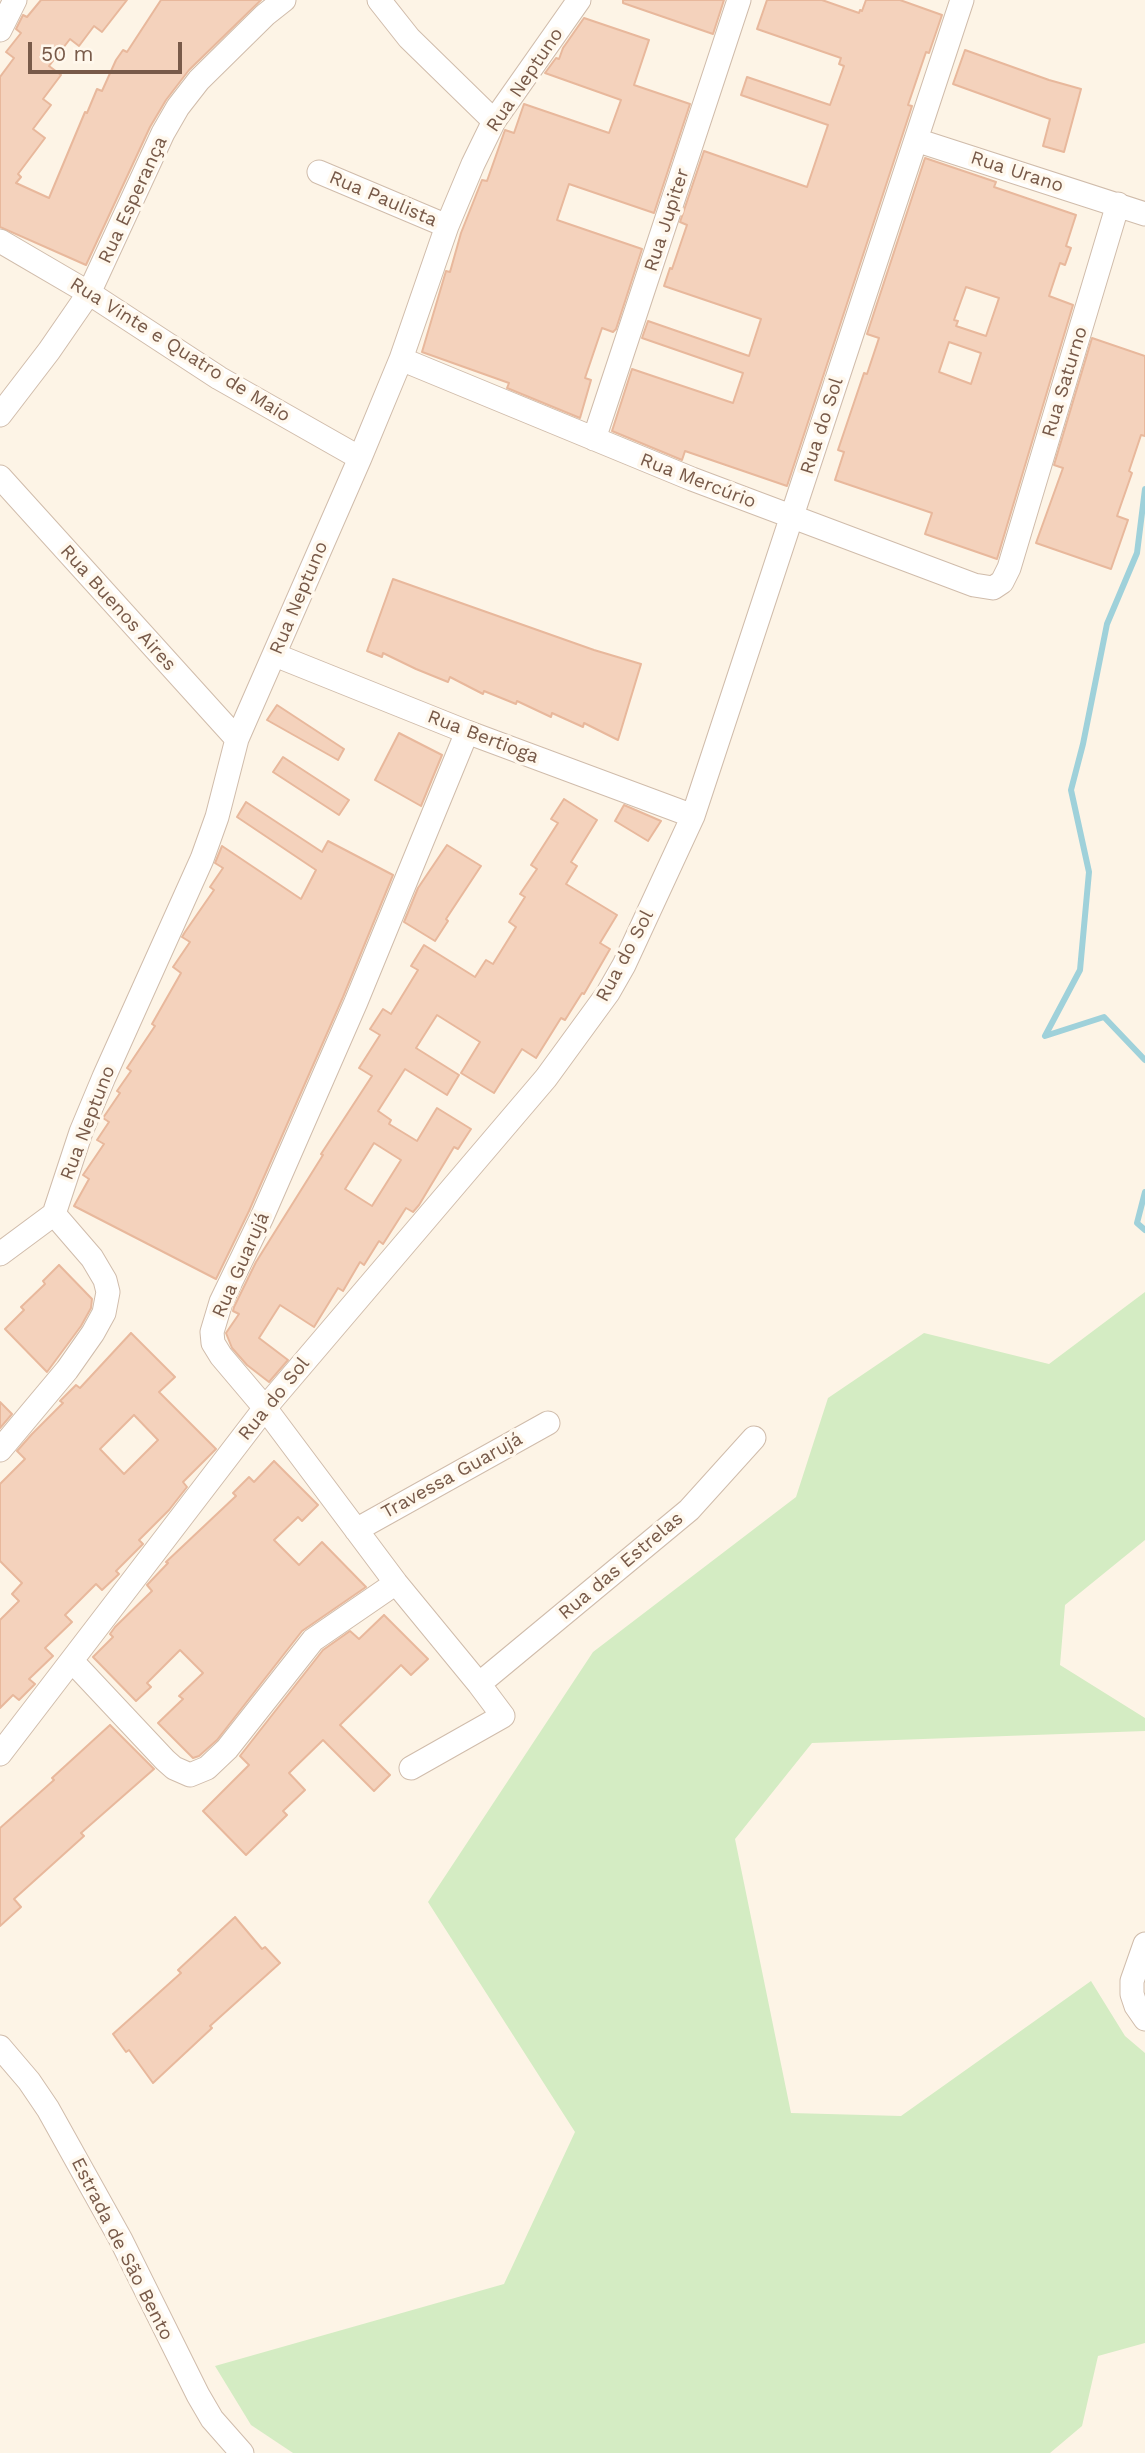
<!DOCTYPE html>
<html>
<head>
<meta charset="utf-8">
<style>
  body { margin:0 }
  #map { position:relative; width:1145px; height:2453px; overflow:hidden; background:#fdf4e6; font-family:"Work Sans",sans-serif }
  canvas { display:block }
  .scale { position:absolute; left:28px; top:42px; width:154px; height:32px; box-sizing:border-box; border:4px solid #785a49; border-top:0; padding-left:9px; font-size:21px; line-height:24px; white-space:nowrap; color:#785a49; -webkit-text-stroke:5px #fff8ed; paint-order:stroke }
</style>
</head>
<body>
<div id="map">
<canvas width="1145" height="2453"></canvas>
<div class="scale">50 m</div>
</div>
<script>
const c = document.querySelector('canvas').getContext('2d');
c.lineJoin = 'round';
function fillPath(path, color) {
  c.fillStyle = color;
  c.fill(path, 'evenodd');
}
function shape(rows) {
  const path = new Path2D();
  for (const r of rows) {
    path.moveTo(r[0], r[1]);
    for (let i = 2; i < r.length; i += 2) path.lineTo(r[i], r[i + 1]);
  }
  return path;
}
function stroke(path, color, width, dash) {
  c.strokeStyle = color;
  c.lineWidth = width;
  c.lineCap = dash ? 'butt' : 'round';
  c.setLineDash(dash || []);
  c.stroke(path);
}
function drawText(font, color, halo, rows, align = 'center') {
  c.font = font + ' "Work Sans",sans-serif';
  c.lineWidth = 7;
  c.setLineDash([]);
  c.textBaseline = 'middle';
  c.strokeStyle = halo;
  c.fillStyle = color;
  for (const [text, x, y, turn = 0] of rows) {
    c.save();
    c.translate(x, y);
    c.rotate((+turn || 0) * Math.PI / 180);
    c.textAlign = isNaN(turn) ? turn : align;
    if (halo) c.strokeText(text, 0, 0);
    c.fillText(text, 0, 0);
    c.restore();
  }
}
const green = shape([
  [1145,1292,1145,1540,1065,1605,1060,1665,1145,1718,1145,1731,812,1743,735,1839,791,2113,901,2116,1091,1981,1125,2036,1145,2053,1145,2343,1098,2356,1082,2426,1050,2453,293,2453,251,2425,215,2366,504,2284,575,2132,428,1902,593,1652,796,1497,828,1398,924,1333,1049,1364]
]);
const stream = shape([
  [1145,489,1137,553,1107,624,1083,744,1071,790,1089,872,1080,970,1045,1036,1104,1017,1145,1060],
  [1145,1192,1137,1223,1145,1230]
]);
const building = shape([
  [41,0,127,0,102,32,94,26,79,46,70,39,49,66,61,75,43,99,51,105,33,129,45,138,18,174,21,177,16,183,49,198,85,112,87,113,97,89,102,91,116,60,123,50,127,52,161,0,261,0,189,70,166,100,150,127,86,265,0,227,0,77,14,58,6,52,21,33,16,29,23,15,27,17,41,0],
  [623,0,724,0,713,34,623,3,623,0],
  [767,0,822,0,859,13,860,10,862,11,866,0,900,0,942,15,929,53,926,52,908,105,912,106,787,486,685,451,682,460,612,431,632,369,733,403,743,373,642,338,648,321,749,356,761,319,664,286,670,268,672,269,687,225,680,222,704,151,807,187,828,125,741,95,747,77,830,105,844,66,839,64,841,58,757,29,767,0],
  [584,18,649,40,634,85,690,104,654,213,569,184,557,220,642,249,616,329,613,332,602,328,585,378,591,380,580,418,507,388,509,383,422,352,446,271,450,272,461,233,482,180,487,181,505,130,514,133,524,104,609,133,621,100,545,73,556,58,559,59,563,48,584,18],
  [965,50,1049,80,1081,89,1064,152,1043,146,1050,119,953,84,965,50],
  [925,158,996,182,994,187,1076,215,1066,246,1071,248,1065,265,1060,263,1049,296,1073,305,997,559,925,534,932,513,835,480,844,452,838,450,864,373,867,374,879,338,867,334,925,158],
  [966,287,999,298,986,336,956,326,958,321,954,320,966,287],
  [949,342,981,353,971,384,939,372,949,342],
  [1092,338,1145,356,1145,436,1141,435,1129,471,1132,473,1117,516,1128,520,1111,569,1036,543,1063,468,1054,465,1092,338],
  [393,579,594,650,641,664,618,740,584,723,583,727,552,713,551,717,517,701,516,704,484,691,483,694,450,677,448,682,416,669,383,653,382,657,367,651,393,579],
  [277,705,344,749,338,760,267,720,277,705],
  [399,733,442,755,421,806,375,780,399,733],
  [283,757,349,800,339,815,273,772,283,757],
  [564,799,597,820,571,862,577,866,566,884,617,915,600,943,610,949,584,994,582,993,565,1020,561,1018,536,1058,522,1049,494,1093,461,1073,480,1042,437,1015,416,1048,459,1075,447,1095,405,1069,378,1111,391,1120,389,1124,417,1141,437,1108,471,1129,458,1149,454,1147,419,1205,413,1212,406,1208,383,1244,379,1241,364,1265,360,1262,343,1291,338,1288,314,1327,280,1305,259,1338,288,1360,269,1382,247,1365,232,1348,226,1333,239,1314,233,1311,234,1307,256,1262,323,1155,321,1154,372,1076,359,1068,380,1035,370,1029,383,1009,391,1014,418,970,411,966,424,945,475,977,486,960,493,964,516,927,509,922,525,897,520,894,537,869,531,865,558,823,551,819,564,799],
  [374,1143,401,1160,372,1206,345,1189,374,1143],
  [246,802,322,852,328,841,393,875,343,997,249,1211,216,1279,74,1206,89,1179,83,1175,104,1144,97,1140,109,1122,103,1118,120,1093,117,1091,131,1071,127,1068,155,1026,152,1024,181,973,173,967,190,942,182,937,185,932,214,890,210,887,223,868,215,863,222,846,301,899,316,870,237,817,246,802],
  [624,805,661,821,648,841,615,821,624,805],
  [447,845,481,866,446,919,448,921,435,941,404,922,418,888,447,845],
  [59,1265,92,1299,91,1308,81,1326,47,1372,5,1329,24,1310,21,1307,45,1284,43,1281,59,1265],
  [131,1333,175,1377,159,1392,216,1449,183,1482,187,1487,169,1510,139,1540,143,1544,116,1571,119,1574,102,1590,96,1584,65,1615,72,1622,45,1648,53,1656,29,1679,35,1684,19,1700,13,1695,0,1708,0,1620,19,1601,12,1594,22,1583,0,1561,0,1484,25,1459,17,1451,32,1434,63,1403,60,1401,76,1385,80,1388,131,1333],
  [134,1415,158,1440,124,1474,100,1449,134,1415],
  [0,1402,12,1414,0,1428,0,1402],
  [274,1461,318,1505,302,1521,298,1517,274,1540,299,1565,322,1542,366,1587,302,1631,217,1740,199,1756,193,1758,158,1723,183,1699,179,1696,203,1673,180,1650,147,1683,151,1687,136,1701,93,1657,113,1637,110,1634,115,1627,152,1591,147,1585,168,1563,166,1562,236,1496,233,1493,249,1477,254,1482,274,1461],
  [384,1615,428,1659,411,1675,401,1665,340,1725,390,1775,374,1791,323,1740,289,1773,305,1790,283,1811,287,1815,246,1855,203,1811,249,1765,240,1756,323,1650,350,1631,359,1639,384,1615],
  [110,1725,154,1769,81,1833,84,1836,14,1899,21,1907,0,1926,0,1828,54,1780,52,1778,110,1725],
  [235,1917,262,1949,265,1947,280,1963,210,2026,212,2028,153,2083,129,2050,126,2052,113,2034,181,1973,178,1970,235,1917]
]);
const minor = shape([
  [379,0,409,38,494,121],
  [0,30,15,0],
  [916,140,1145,214],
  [319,172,447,226],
  [0,241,89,293,219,378,360,458],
  [401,359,692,479,974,585,993,588,1002,582,1009,568,1118,204],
  [0,415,49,351,89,293,163,133,178,107,199,80,265,15,284,0],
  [594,439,739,0],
  [0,477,237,739],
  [275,655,467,732,693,816],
  [54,1214,81,1132,104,1077,202,859,217,817,237,739,360,458,401,359,447,226,473,164,494,121,579,0],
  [0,1254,54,1214,92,1258,105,1280,108,1292,104,1313,93,1333,67,1370,0,1450],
  [356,1530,548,1423],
  [72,1661,165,1760,174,1768,190,1775,207,1768,227,1749,313,1640,396,1583],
  [479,1684,689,1510,754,1438],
  [0,1754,265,1408,546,1078,608,993,624,965,693,816,962,0],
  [411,1768,503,1716,479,1684,396,1583,265,1408,221,1356,213,1343,212,1332,221,1302,262,1217,356,1002,467,732],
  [1145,1944,1132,1981,1132,1994,1136,2006,1145,2019],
  [0,2047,29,2081,48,2109,121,2240,198,2395,212,2419,242,2453]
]);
const streetNames = [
  ["Rua Neptuno",525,80,-56],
  ["Rua Urano",1017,172,18],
  ["Rua Paulista",383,199,23],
  ["Rua Esperança",133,200,-65],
  ["Rua Jupiter",667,220,-72],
  ["Rua Vinte e Quatro de Maio",180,350,32],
  ["Rua Saturno",1065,382,-73],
  ["Rua do Sol",822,426,-72],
  ["Rua Mercúrio",698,481,21],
  ["Rua Neptuno",299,598,-67],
  ["Rua Buenos Aires",118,608,48],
  ["Rua Bertioga",483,737,21],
  ["Rua do Sol",625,956,-62],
  ["Rua Neptuno",88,1123,-69],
  ["Rua Guarujá",241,1265,-66],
  ["Rua do Sol",274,1399,-51],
  ["Travessa Guarujá",452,1476,-29],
  ["Rua das Estrelas",621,1566,-40],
  ["Estrada de São Bento",122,2249,63]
];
fillPath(green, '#d4ecc3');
stroke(stream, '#9fd1da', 6);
fillPath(building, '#f4d2bc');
stroke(building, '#e8b89c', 2);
stroke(minor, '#d0bcab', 25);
stroke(minor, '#fff', 23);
drawText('19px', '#785a49', '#fff8ed', streetNames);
</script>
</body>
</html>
